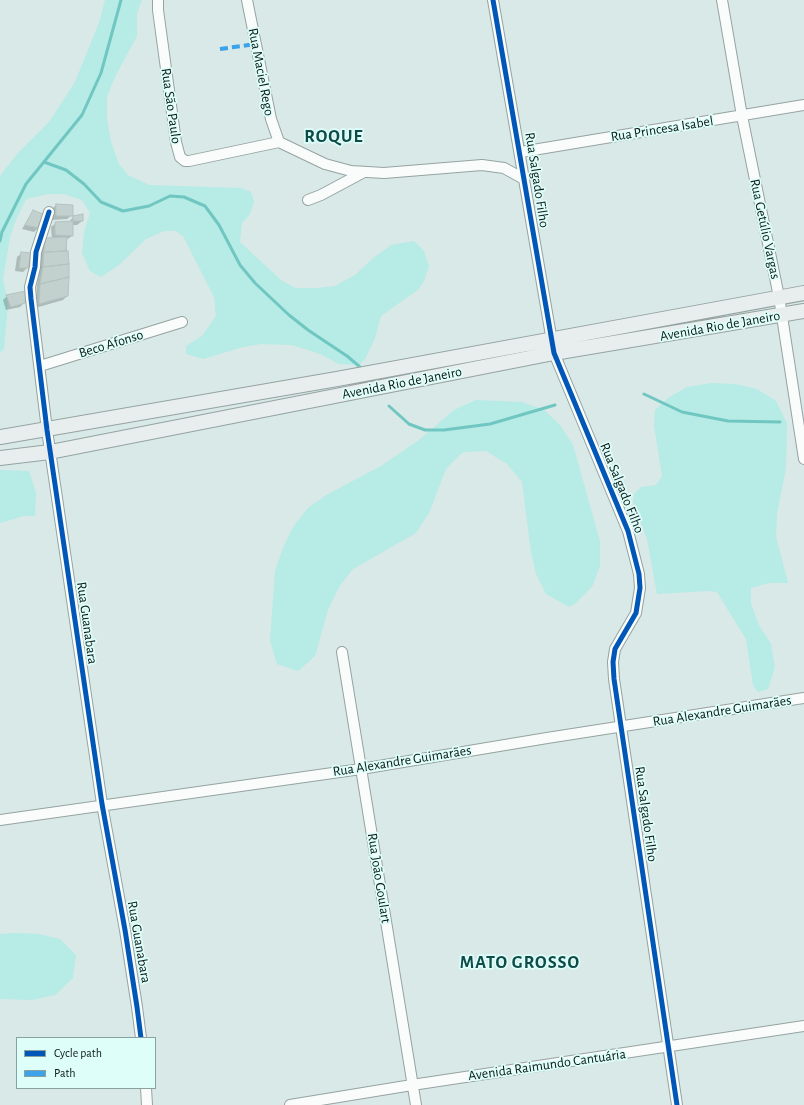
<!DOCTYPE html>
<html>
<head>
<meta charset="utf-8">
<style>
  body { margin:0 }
  #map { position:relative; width:804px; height:1105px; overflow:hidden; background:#d8e9e7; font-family:"Alegreya Sans",sans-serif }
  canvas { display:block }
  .legend { position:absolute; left:16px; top:1037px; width:140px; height:52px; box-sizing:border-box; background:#defefa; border:1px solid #8aa29f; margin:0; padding:5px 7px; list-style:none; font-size:12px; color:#0c1817 }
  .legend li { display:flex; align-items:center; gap:8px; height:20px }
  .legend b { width:20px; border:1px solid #8aa29f }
</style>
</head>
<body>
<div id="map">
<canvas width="804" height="1105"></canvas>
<ul class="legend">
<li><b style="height:5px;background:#0057b8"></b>Cycle path</li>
<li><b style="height:5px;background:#3ca2ea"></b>Path</li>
</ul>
</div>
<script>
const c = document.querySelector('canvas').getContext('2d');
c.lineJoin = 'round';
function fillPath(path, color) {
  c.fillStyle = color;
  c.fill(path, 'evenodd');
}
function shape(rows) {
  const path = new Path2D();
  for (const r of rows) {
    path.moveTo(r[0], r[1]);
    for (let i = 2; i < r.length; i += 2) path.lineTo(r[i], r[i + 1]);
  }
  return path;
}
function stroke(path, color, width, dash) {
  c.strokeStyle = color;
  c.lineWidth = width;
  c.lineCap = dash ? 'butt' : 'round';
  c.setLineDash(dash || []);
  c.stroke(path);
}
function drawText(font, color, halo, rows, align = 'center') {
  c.font = font + ' "Alegreya Sans",sans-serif';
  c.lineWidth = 3.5;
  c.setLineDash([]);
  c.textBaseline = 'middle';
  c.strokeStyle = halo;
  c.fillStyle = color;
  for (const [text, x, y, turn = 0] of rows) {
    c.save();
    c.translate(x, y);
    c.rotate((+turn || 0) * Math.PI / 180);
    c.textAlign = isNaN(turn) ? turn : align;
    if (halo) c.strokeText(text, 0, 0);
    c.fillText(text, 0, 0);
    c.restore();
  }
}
const green = shape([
  [105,0,142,0,137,13,137,36,116,75,107,96,107,119,111,142,119,164,128,175,149,185,241,188,251,192,254,202,250,214,242,223,240,242,281,280,295,288,317,288,335,286,355,275,372,259,391,245,414,241,424,251,429,266,424,281,419,289,381,316,375,338,365,359,359,365,339,364,320,354,292,345,261,344,243,347,203,359,186,354,186,346,202,336,216,316,214,297,183,236,176,231,164,231,146,239,119,265,101,277,90,271,82,253,84,232,90,213,82,200,64,194,48,194,26,199,16,220,10,237,3,279,8,303,4,349,0,353,0,176,17,154,49,122,75,82,100,20],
  [711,383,735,384,757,389,776,401,787,423,786,468,777,514,776,536,788,583,769,583,751,588,751,604,759,625,771,644,775,667,768,689,758,692,753,685,746,639,717,592,707,591,657,594,647,539,633,502,634,494,641,487,656,485,662,476,654,426,655,410,668,398,687,387],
  [476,400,522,402,544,410,560,425,573,445,600,541,600,566,592,587,576,603,569,607,546,594,536,574,531,552,522,482,507,464,486,451,463,452,446,469,429,513,416,533,353,569,339,587,328,610,315,656,298,671,277,664,270,641,275,571,283,548,293,527,308,508,328,494,381,466,419,440,454,410],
  [0,470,29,471,36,493,35,516,24,516,0,523],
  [15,933,38,934,60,939,76,955,73,978,55,995,32,1000,0,999,0,934]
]);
const shadow = shape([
  [56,205,72,215,67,219,52,220,52,209],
  [33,212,38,228,34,232,22,229],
  [73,217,82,221,77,225,72,225,72,236,66,240,68,264,67,296,63,300,35,308,41,243,45,239,52,239,51,227,56,223,69,222],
  [22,253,27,268,23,272,15,271,17,257],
  [7,296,24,303,20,307,6,310,3,300]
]);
const stream = shape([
  [44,162,66,170,84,184,101,202,123,211,149,206,170,196,184,197,205,206,219,225,240,265,255,283,289,315,308,330,347,356,360,367],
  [0,241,2,232,26,184,82,115,101,73,121,0],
  [644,394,682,412,728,421,780,422],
  [389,406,409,424,425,430,444,430,490,424,555,405]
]);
const building = shape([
  [56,204,73,205,73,216,56,216,56,204],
  [33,210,45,215,39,228,25,225,33,210],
  [83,214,83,221,73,221,73,216,83,214],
  [73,221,73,236,55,235,55,222,73,221],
  [67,237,66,251,44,252,45,238,67,237],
  [68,251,69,264,43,267,44,252,68,251],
  [21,252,31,253,28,268,19,268,21,252],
  [69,264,69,277,40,284,43,267,69,264],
  [69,277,68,296,39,304,40,284,69,277],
  [26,291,25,303,11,307,6,295,26,291]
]);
const street = shape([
  [158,0,158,10,176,142,180,157,185,161,189,161,279,142],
  [247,0,271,119,279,142],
  [493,0,554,353,628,531,639,574,640,588,636,613,615,649,613,662,614,679,677,1105],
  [722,0,742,116,779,297,804,459],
  [279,142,325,164,351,171,384,173,482,165,504,168,524,179],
  [521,152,804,105],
  [308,200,321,195,364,172],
  [49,212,36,252,35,267,30,287,31,299,47,430,102,804,125,930,137,1007,141,1038],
  [40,366,182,322],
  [342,652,416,1105],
  [0,820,361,769,547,738,804,698],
  [146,1088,147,1105],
  [290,1105,412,1085,804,1026]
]);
const secondary = shape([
  [0,437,337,379,804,293],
  [0,458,50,452,554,353,804,311]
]);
const quiet = shape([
  [220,49,256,44]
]);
const cycleway = shape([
  [493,0,554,353,628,531,639,574,640,588,636,613,615,649,613,662,614,679,677,1105],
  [49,212,36,252,35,267,30,287,31,299,47,430,102,804,125,930,137,1007,141,1038]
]);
const streetNames = [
  ["Rua Maciel Rego",261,72,79],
  ["Rua São Paulo",171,106,82],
  ["Rua Princesa Isabel",662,129,-9],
  ["Rua Salgado Filho",537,180,81],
  ["Rua Getúlio Vargas",765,229,78],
  ["Avenida Rio de Janeiro",720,326,-10],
  ["Beco Afonso",111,344,-17],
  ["Avenida Rio de Janeiro",402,383,-11],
  ["Rua Salgado Filho",622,488,68],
  ["Rua Guanabara",87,623,82],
  ["Rua Alexandre Guimarães",722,711,-9],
  ["Rua Alexandre Guimarães",402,761,-9],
  ["Rua Salgado Filho",646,814,82],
  ["Rua João Goulart",379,878,81],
  ["Rua Guanabara",139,942,80],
  ["Avenida Raimundo Cantuária",547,1065,-8]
];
const districtNames = [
  ["ROQUE",334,137],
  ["MATO GROSSO",520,963]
];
fillPath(green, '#b6ebe6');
fillPath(shadow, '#0003');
stroke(stream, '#70c7c1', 3);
fillPath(building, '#c2d0ce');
stroke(building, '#b4c2c0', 1);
stroke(street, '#95a3a1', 12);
stroke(secondary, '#95a3a1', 16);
stroke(street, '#f9fcfb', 10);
stroke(secondary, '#e7eeed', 14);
stroke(quiet, '#3ca2ea', 4, [8, 4]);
stroke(cycleway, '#0057b8', 5);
drawText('14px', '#0c1817', '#defefa', streetNames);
c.letterSpacing = '1px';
drawText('bold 18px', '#0f4c49', '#defefa', districtNames);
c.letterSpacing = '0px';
</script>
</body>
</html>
